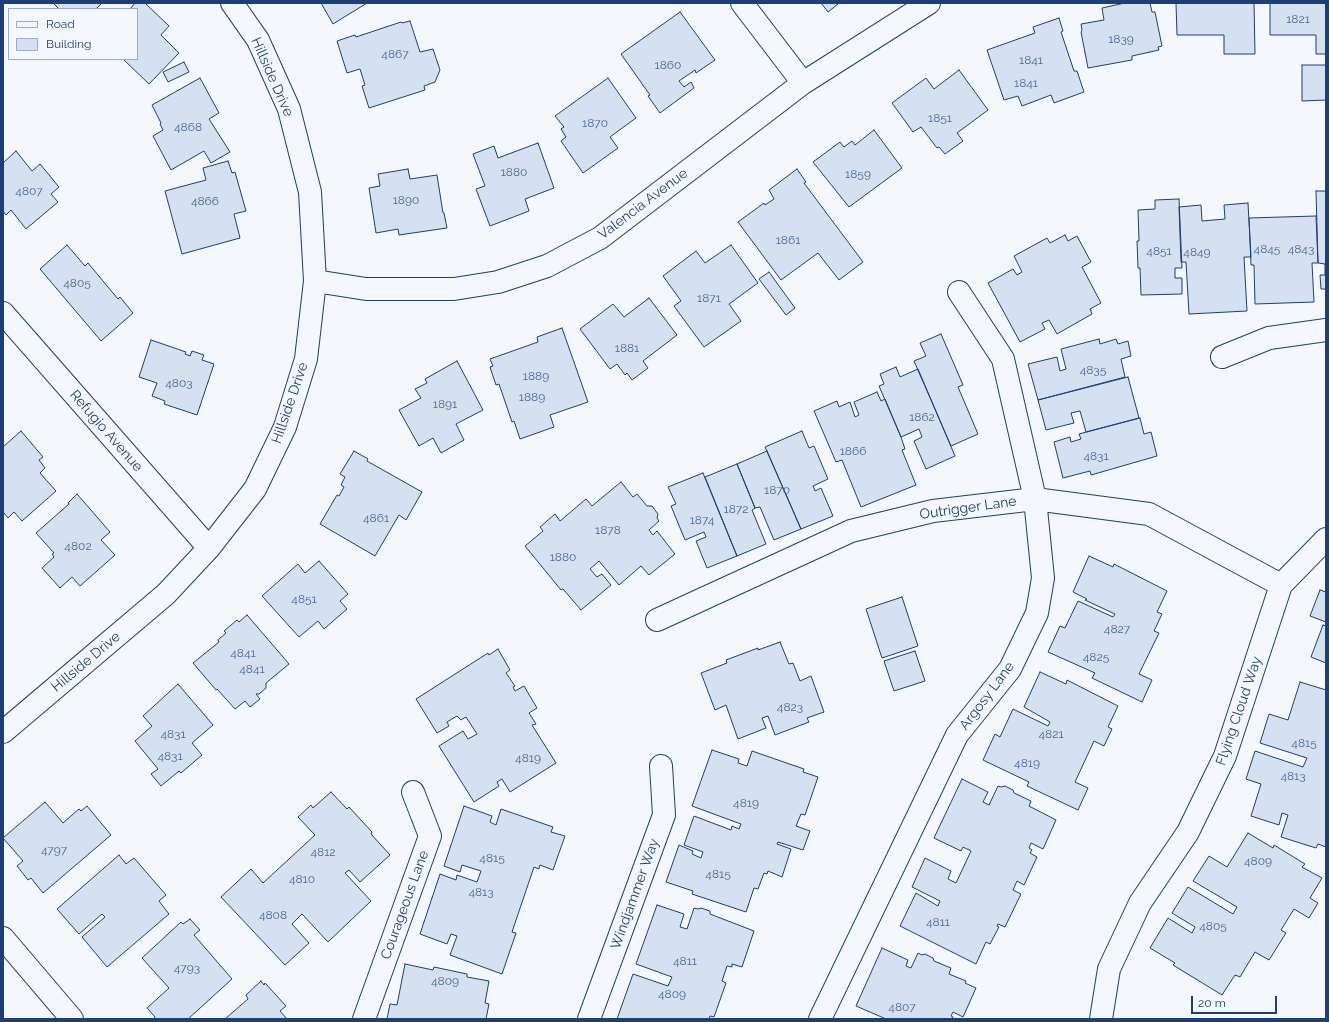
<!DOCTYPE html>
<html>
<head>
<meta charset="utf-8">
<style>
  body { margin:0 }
  #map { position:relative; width:1329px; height:1022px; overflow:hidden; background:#f4f7fb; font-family:Raleway,sans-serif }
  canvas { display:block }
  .frame { position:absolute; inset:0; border:4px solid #1d3f73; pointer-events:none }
  .legend { position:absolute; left:8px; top:8px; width:130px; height:52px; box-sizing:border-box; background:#f4f7fb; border:1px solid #9eadc5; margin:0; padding:5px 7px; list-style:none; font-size:12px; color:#1d3f73 }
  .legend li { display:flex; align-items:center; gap:8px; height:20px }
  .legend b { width:20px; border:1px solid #9eadc5 }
  .scale { position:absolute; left:1191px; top:996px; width:86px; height:18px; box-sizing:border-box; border:2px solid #1d3f73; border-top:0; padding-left:5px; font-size:12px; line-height:14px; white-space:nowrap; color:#1d3f73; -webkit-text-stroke:3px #f4f7fb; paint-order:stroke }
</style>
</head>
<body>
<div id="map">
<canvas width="1329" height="1022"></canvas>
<div class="frame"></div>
<ul class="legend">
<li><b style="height:5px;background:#f4f7fb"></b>Road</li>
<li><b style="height:11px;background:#d5e0f0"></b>Building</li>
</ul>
<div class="scale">20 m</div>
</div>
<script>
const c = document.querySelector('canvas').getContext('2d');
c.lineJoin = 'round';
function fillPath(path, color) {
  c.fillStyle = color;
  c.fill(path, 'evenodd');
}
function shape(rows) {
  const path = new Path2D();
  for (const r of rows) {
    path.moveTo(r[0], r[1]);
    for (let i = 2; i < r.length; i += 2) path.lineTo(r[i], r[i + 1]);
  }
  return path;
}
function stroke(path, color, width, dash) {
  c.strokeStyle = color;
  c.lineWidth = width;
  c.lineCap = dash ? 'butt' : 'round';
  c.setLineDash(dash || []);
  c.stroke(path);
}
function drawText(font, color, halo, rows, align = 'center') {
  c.font = font + ' Raleway,sans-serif';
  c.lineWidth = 3;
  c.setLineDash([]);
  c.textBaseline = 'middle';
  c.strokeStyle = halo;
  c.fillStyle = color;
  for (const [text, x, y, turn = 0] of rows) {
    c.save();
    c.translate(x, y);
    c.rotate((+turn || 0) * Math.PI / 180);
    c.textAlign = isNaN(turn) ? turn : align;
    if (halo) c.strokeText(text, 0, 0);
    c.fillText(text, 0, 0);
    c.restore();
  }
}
const building = shape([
  [53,3,102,3,96,9,59,9,53,3],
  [135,3,145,3,169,26,161,35,179,53,149,84,123,59,122,60,121,59,137,59,137,9,130,9,135,3],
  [321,3,367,3,333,24,321,3],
  [821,3,838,3,838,4,828,12,821,3],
  [1125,3,1150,3,1152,12,1155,12,1162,46,1158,47,1159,50,1132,56,1132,60,1088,68,1081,32,1082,31,1081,24,1104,20,1102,8,1125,3],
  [1176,3,1254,3,1255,54,1224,54,1224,35,1177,35,1176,3],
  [1270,3,1326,3,1326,54,1316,54,1316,35,1270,35,1270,3],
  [680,12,715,60,696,73,695,70,679,81,684,87,691,82,694,88,660,113,648,96,650,95,621,54,680,12],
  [1059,18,1063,31,1061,32,1074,71,1077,71,1084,92,1054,103,1051,95,1022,106,1018,96,1004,100,987,50,1035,33,1033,27,1059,18],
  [410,21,420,52,433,49,440,70,435,82,424,86,425,90,369,108,362,86,365,85,360,69,347,73,337,41,355,35,356,37,401,22,402,23,410,21],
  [184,62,189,72,168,82,163,72,184,62],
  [1302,65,1326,65,1326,100,1302,101,1302,65],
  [959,70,988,110,957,133,963,141,945,154,939,147,937,148,921,127,913,132,892,103,926,78,934,89,959,70],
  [200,78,219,113,209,119,230,152,211,163,204,151,171,170,153,136,163,130,160,124,161,123,152,105,200,78],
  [608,78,636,118,610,137,618,148,583,173,561,141,566,137,561,129,564,127,555,116,608,78],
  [874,130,902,168,849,207,813,162,840,142,844,147,852,141,855,145,874,130],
  [538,143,554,188,525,199,529,211,490,226,476,189,485,186,473,154,494,146,498,158,538,143],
  [16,151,32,171,40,164,59,187,51,194,58,202,26,229,11,210,6,215,3,211,3,163,16,151],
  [228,161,232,173,235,172,246,211,234,214,240,238,182,254,165,191,206,180,203,168,228,161],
  [408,169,410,179,437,175,443,213,444,213,447,228,399,235,398,229,376,233,369,188,380,186,378,174,408,169],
  [797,169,806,182,804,183,863,262,839,280,818,253,781,280,738,222,764,203,765,205,774,199,769,190,797,169],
  [1316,191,1326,191,1326,289,1321,289,1320,275,1325,275,1325,264,1318,263,1316,191],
  [1179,199,1182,268,1175,268,1175,278,1182,278,1182,294,1141,295,1140,268,1138,268,1137,241,1139,241,1138,210,1155,209,1155,200,1179,199],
  [1248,203,1251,257,1244,257,1247,311,1189,314,1186,262,1181,262,1179,207,1201,205,1202,221,1225,219,1224,205,1248,203],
  [1316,216,1318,263,1312,263,1314,302,1255,304,1254,265,1251,265,1249,218,1316,216],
  [1065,235,1068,241,1077,236,1091,262,1082,267,1101,303,1090,309,1092,314,1057,334,1049,320,1042,323,1045,329,1020,342,988,283,1013,269,1017,275,1022,272,1014,256,1047,238,1050,243,1065,235],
  [67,245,85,266,88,263,118,299,120,297,133,313,101,341,40,269,67,245],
  [731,245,758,283,729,304,741,321,704,347,674,306,681,301,663,276,696,251,705,263,731,245],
  [769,272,795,308,786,315,759,279,769,272],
  [649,298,677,335,643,361,648,368,632,380,627,373,625,375,617,364,610,369,580,329,613,304,624,317,649,298],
  [562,328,588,402,550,415,554,427,520,439,514,421,512,422,499,384,496,385,490,367,493,366,490,359,538,342,537,337,562,328],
  [941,334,963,385,958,387,978,434,951,446,914,361,926,356,920,343,941,334],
  [1099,339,1100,344,1116,339,1118,344,1128,341,1131,356,1121,359,1125,377,1038,400,1028,364,1057,357,1060,371,1066,369,1061,349,1099,339],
  [151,340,186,352,185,354,190,356,192,351,204,355,202,360,214,364,197,415,164,404,165,401,152,396,157,383,139,377,151,340],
  [457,361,483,410,456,424,464,440,441,453,433,438,419,446,399,410,421,398,415,389,427,383,425,379,457,361],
  [896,367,900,377,918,369,955,456,926,469,914,441,922,437,919,429,901,437,879,386,884,384,880,374,896,367],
  [1128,377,1139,418,1086,432,1080,411,1071,413,1074,423,1046,430,1038,400,1128,377],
  [877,392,881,401,885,399,901,437,905,449,902,450,916,485,861,507,842,460,836,462,814,411,837,401,839,407,850,402,855,417,859,415,854,402,877,392],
  [1140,418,1144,434,1151,432,1157,456,1091,475,1090,471,1063,478,1054,442,1070,437,1071,442,1081,439,1079,434,1140,418],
  [21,431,43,457,39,460,45,468,40,473,56,491,22,521,14,512,8,518,3,512,3,447,21,431],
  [802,431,809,448,814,446,828,479,813,486,815,491,821,488,833,516,801,529,765,447,802,431],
  [354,451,368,459,367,461,422,492,406,520,399,515,375,556,320,524,337,495,339,496,344,487,341,485,345,477,340,474,354,451],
  [767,451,801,529,774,540,760,507,755,508,737,464,767,451],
  [737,464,755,508,752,510,766,544,737,556,705,477,737,464],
  [703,473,737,556,707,568,696,541,706,537,704,532,685,540,671,506,676,504,668,487,703,473],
  [621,482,633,497,637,494,647,506,652,506,658,514,657,518,659,521,649,530,653,535,657,531,675,554,649,575,641,566,619,585,599,561,590,569,597,577,602,574,611,585,581,610,563,589,561,590,525,546,543,531,540,527,555,514,560,521,586,499,592,506,621,482],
  [77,494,110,532,101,540,115,555,80,586,72,577,60,588,42,568,54,557,52,554,54,553,36,533,69,504,68,503,77,494],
  [1089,556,1113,567,1114,564,1167,591,1157,612,1162,614,1154,631,1159,633,1139,674,1152,680,1142,702,1092,678,1095,673,1048,652,1060,626,1065,628,1078,601,1113,617,1115,614,1085,600,1087,599,1073,592,1089,556],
  [319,561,348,594,340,601,347,609,324,629,318,621,299,637,262,596,298,564,305,573,319,561],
  [1320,590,1326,592,1326,622,1310,616,1320,590],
  [902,597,918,646,882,658,866,609,902,597],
  [247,615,289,664,266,683,266,688,259,694,256,694,260,699,250,707,245,701,235,709,217,689,216,690,193,663,219,642,218,640,226,633,224,631,237,620,239,622,247,615],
  [1323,625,1326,626,1326,663,1311,657,1323,625],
  [780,642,789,664,793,663,800,681,811,676,824,712,807,718,809,722,775,735,768,716,762,718,766,728,738,739,726,705,715,710,701,673,727,663,726,660,758,648,758,650,780,642],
  [498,649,510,670,506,673,515,686,513,687,515,691,524,686,537,708,529,713,536,724,532,725,556,763,510,792,502,779,497,782,499,786,474,802,439,746,463,731,468,739,477,734,466,717,461,720,457,716,447,722,449,726,437,733,416,699,488,653,489,655,498,649],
  [915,651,925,681,894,691,884,661,915,651],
  [1040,672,1066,684,1067,680,1118,706,1108,727,1112,729,1104,746,1094,741,1075,782,1088,788,1078,810,1027,786,1029,782,983,760,995,734,1000,737,1013,709,1048,726,1050,722,1024,707,1040,672],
  [1300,682,1326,690,1326,847,1318,844,1316,848,1281,837,1288,815,1282,813,1279,825,1251,816,1261,784,1246,779,1255,751,1303,767,1307,758,1260,743,1269,714,1288,720,1300,682],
  [178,684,213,725,192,743,202,755,181,773,179,771,161,786,151,774,158,769,135,741,152,726,143,716,178,684],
  [712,750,739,759,738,763,747,766,752,751,804,769,803,772,818,777,805,815,801,814,796,826,810,831,803,850,778,842,777,844,791,849,782,877,768,871,767,874,764,873,758,889,754,888,746,912,692,894,693,891,666,882,679,845,693,851,692,854,701,858,703,852,684,845,694,816,731,830,732,826,739,829,741,824,692,806,712,750],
  [962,779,988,792,983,802,989,805,998,786,1001,787,1005,786,1013,790,1014,793,1031,801,1029,806,1056,820,1043,849,1031,843,1029,848,1032,850,1030,853,1037,857,1024,885,1017,881,1013,890,1021,894,1005,927,998,924,997,926,999,927,990,944,986,942,976,964,900,926,916,893,938,906,940,901,912,887,925,858,951,871,948,879,956,883,971,851,963,847,961,851,934,838,962,779],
  [331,792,347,809,349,807,372,832,371,834,390,855,360,882,349,870,345,873,371,901,328,942,302,914,292,924,309,943,285,965,221,897,251,869,263,883,315,835,298,817,311,805,313,808,331,792],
  [45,802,63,823,79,809,81,811,87,806,111,835,43,893,31,878,28,880,17,866,23,861,3,838,45,802],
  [464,806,492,816,490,822,496,825,501,809,553,827,551,832,565,836,553,870,540,865,539,869,534,867,512,932,516,933,502,974,450,955,457,936,451,934,447,944,420,934,440,874,456,880,457,875,477,882,481,871,462,865,460,872,444,866,464,806],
  [1248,833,1273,848,1274,845,1305,864,1302,867,1322,878,1310,898,1318,903,1309,918,1294,909,1281,930,1286,933,1269,960,1255,952,1240,977,1235,975,1222,995,1173,965,1175,963,1150,948,1168,918,1192,933,1195,927,1172,913,1188,887,1233,914,1237,907,1193,881,1209,856,1227,867,1248,833],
  [119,855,126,864,134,858,166,895,159,901,169,914,107,967,82,937,105,917,102,914,79,934,57,909,119,855],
  [657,905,684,914,680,927,687,929,694,908,698,909,701,908,710,911,710,914,754,931,742,967,732,964,732,967,727,966,722,981,726,983,714,1017,710,1016,709,1019,617,1019,633,974,668,986,672,977,636,964,657,905],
  [190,919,200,930,194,935,232,979,188,1019,154,1019,155,1017,147,1008,169,988,142,958,181,922,183,924,190,919],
  [882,948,908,960,906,966,911,968,918,953,922,955,925,954,933,958,934,961,951,968,949,974,966,981,965,983,976,988,963,1017,953,1012,951,1016,953,1017,952,1019,886,1019,856,1006,882,948],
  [405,964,433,970,434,967,467,974,467,977,489,981,485,1003,489,1004,486,1019,387,1019,390,1004,397,1005,405,964],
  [261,981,264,985,265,983,286,1006,280,1011,287,1019,225,1019,248,999,246,995,261,981]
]);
const minor = shape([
  [742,3,803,83],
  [315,281,366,289,454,289,498,282,547,266,600,238,803,83,929,3],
  [3,313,209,548],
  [1222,357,1269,338,1326,330],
  [657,620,851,531,933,511,1035,499,1149,514,1281,585],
  [3,732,166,594,209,548,255,489,285,427,306,359,315,281,310,192,289,109,258,40,232,3],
  [3,938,72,1019],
  [364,1019,430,836,413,792],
  [589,1019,664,815,661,766],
  [820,1019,957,735,1010,669,1037,613,1043,578,1035,499,1003,359,959,292],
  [1101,1019,1109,969,1140,903,1188,832,1225,756,1281,585,1326,539]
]);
const numberNames = [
  ["1821",1298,19],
  ["1839",1121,39],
  ["4867",395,54],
  ["1841",1031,60],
  ["1860",668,65],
  ["1841",1026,83],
  ["1851",940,118],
  ["1870",595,123],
  ["4868",188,127],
  ["1880",514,172],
  ["1859",858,174],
  ["4807",29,191],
  ["1890",406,200],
  ["4866",205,201],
  ["1861",788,240],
  ["4845",1267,249],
  ["4843",1301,249],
  ["4851",1159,251],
  ["4849",1197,252],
  ["4805",77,283],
  ["1871",709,298],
  ["1881",627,348],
  ["4835",1093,370],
  ["1889",536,376],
  ["4803",179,383],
  ["1889",532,397],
  ["1891",445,404],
  ["1862",922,417],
  ["1866",853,451],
  ["4831",1096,456],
  ["1870",777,490],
  ["1872",736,509],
  ["4861",376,518],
  ["1874",702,520],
  ["1878",608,530],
  ["4802",78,546],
  ["1880",563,557],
  ["4851",304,599],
  ["4827",1117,629],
  ["4841",243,653],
  ["4825",1096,657],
  ["4841",252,669],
  ["4823",790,707],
  ["4831",173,734],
  ["4821",1051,734],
  ["4815",1304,743],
  ["4831",170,756],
  ["4819",528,758],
  ["4819",1027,763],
  ["4813",1293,776],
  ["4819",746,803],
  ["4797",54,850],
  ["4812",323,852],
  ["4815",492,858],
  ["4809",1258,861],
  ["4815",718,874],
  ["4810",302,879],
  ["4813",481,892],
  ["4808",273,915],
  ["4811",938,922],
  ["4805",1213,926],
  ["4811",685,961],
  ["4793",187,968],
  ["4809",445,981],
  ["4809",672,994],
  ["4807",902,1007]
];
const streetNames = [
  ["Hillside Drive",272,77,66],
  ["Valencia Avenue",643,204,-37],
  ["Hillside Drive",290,403,-71],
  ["Refugio Avenue",106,431,49],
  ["Outrigger Lane",968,508,-8],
  ["Hillside Drive",86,662,-40],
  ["Argosy Lane",987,696,-53],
  ["Flying Cloud Way",1239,711,-71],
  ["Windjammer Way",635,894,-70],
  ["Courageous Lane",405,905,-70]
];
fillPath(building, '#d5e0f0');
stroke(building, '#1d3f73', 1);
stroke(minor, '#1d3f73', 24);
stroke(minor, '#f4f7fb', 22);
drawText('12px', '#4b6792', null, numberNames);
drawText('14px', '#1d3f73', '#f4f7fb', streetNames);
</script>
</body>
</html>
